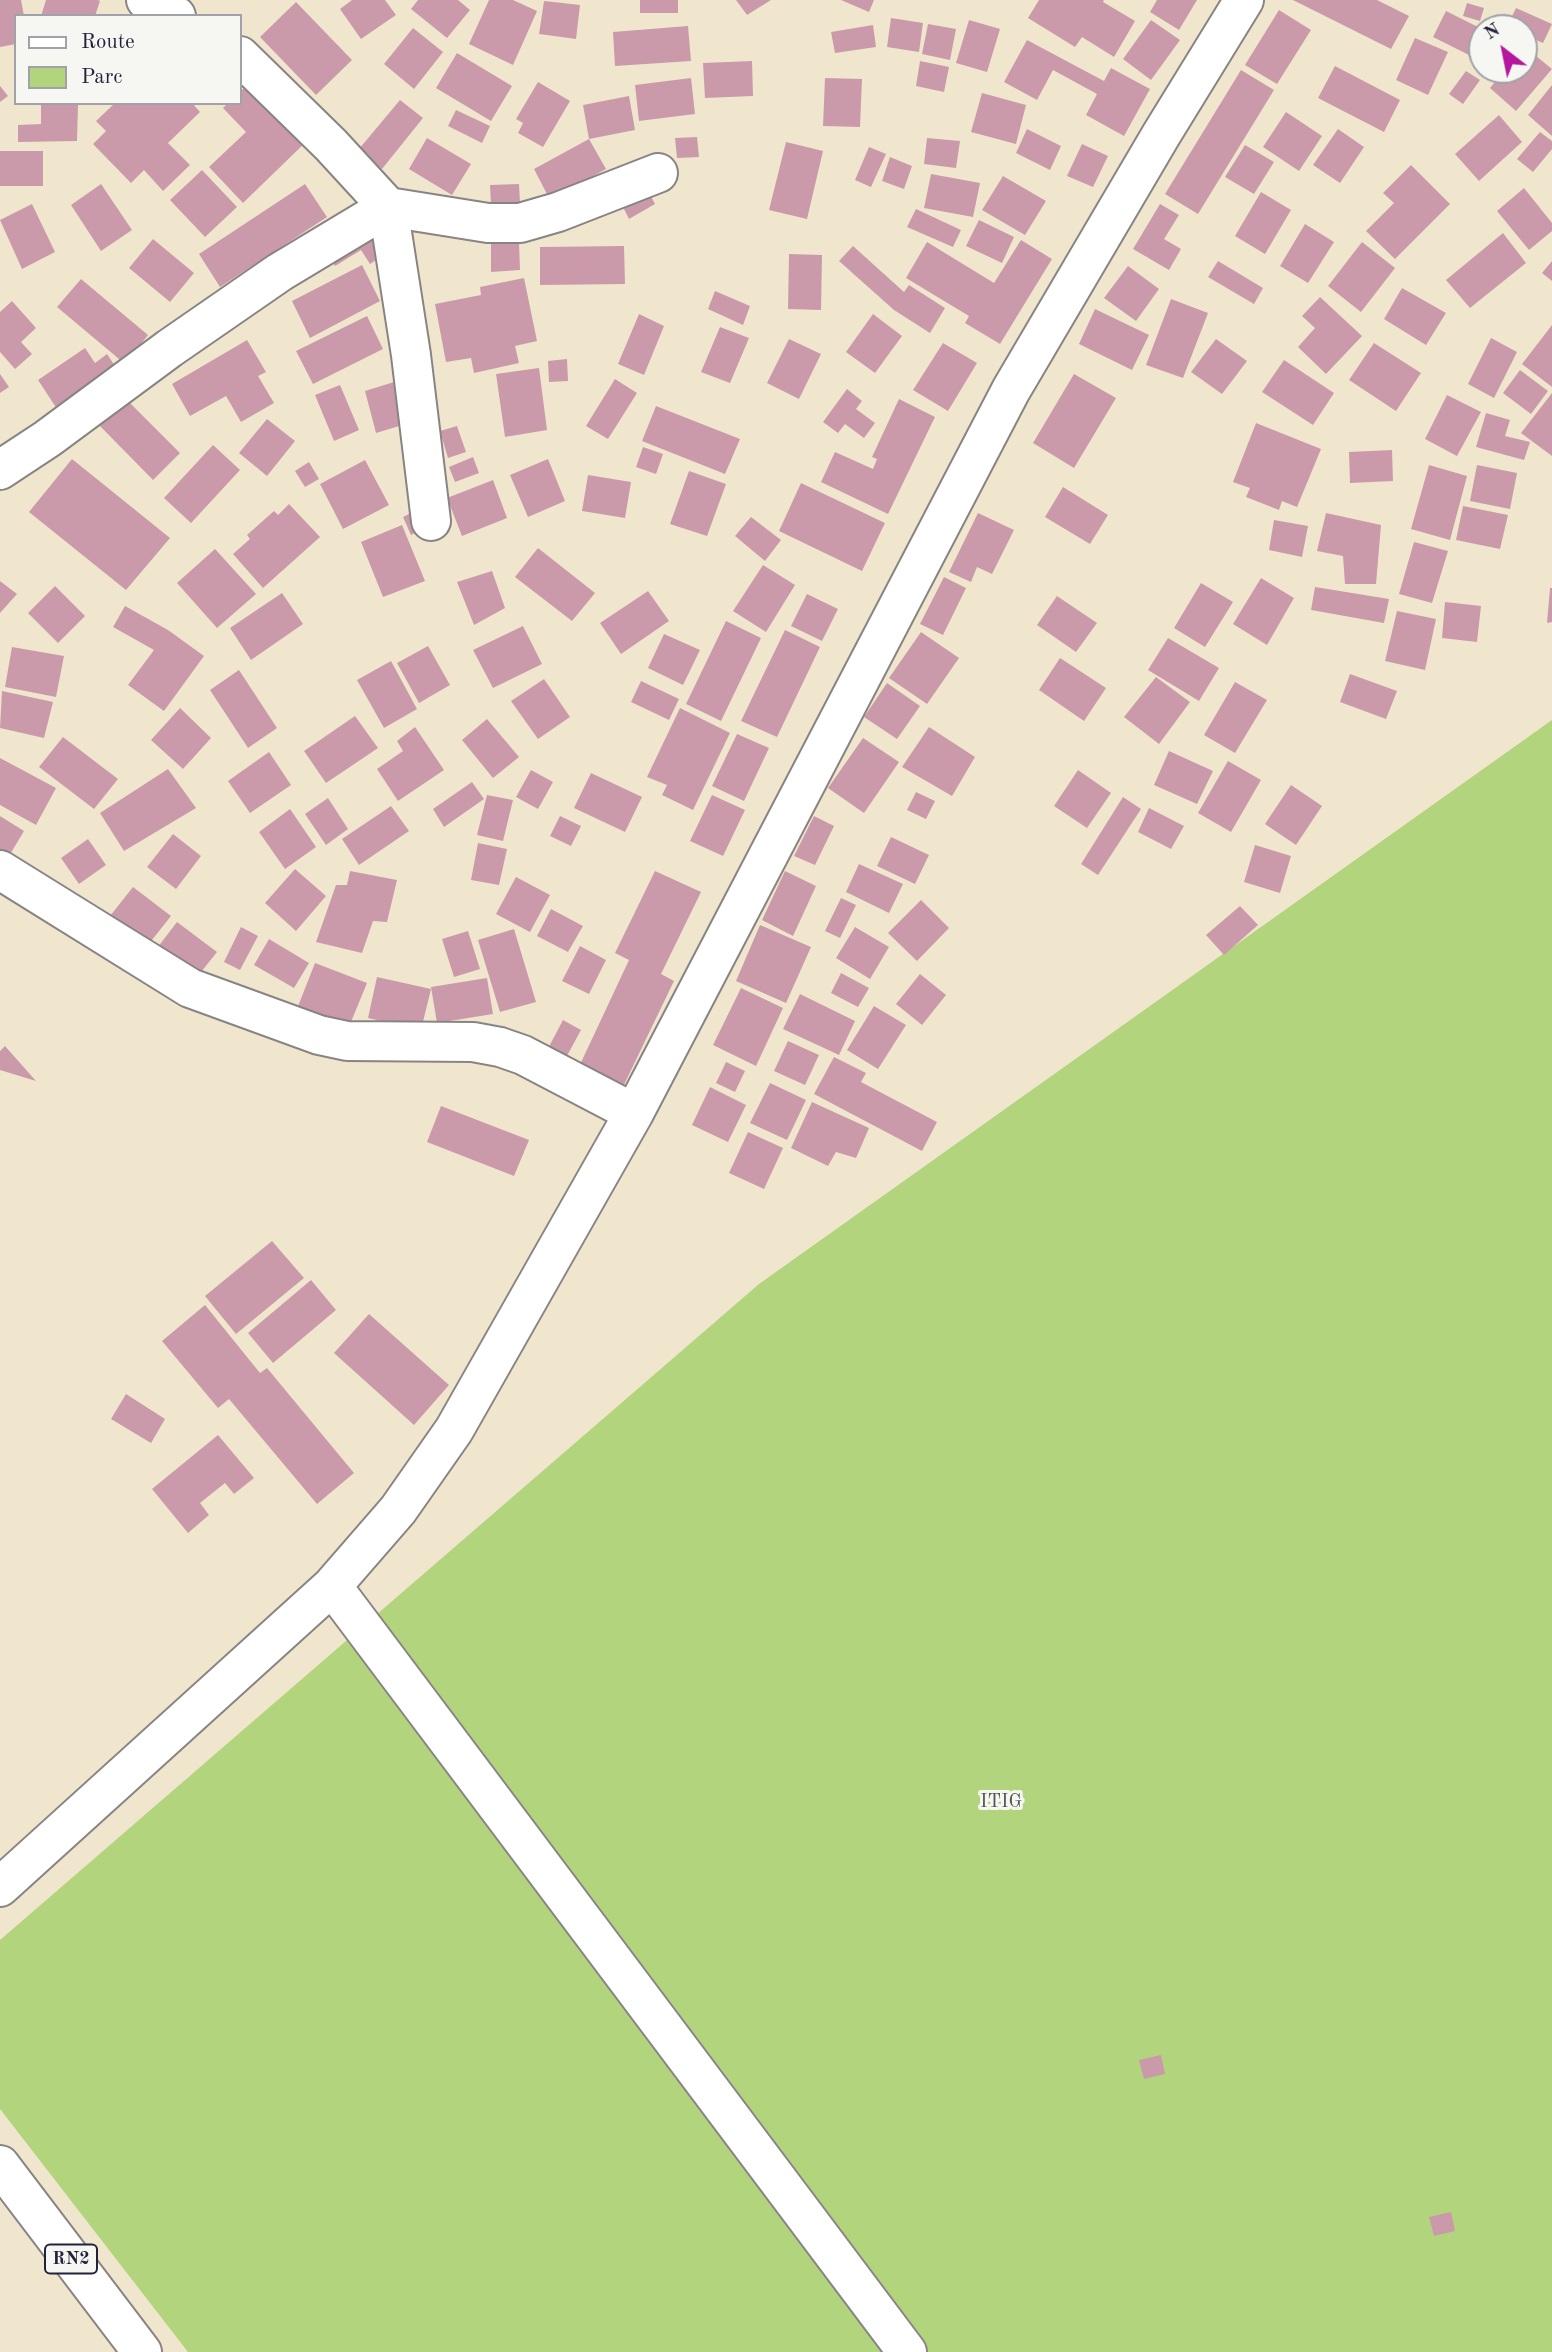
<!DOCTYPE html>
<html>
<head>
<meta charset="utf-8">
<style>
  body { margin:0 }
  #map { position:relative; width:1552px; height:2352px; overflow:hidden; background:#f0e6ce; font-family:"Old Standard TT",serif }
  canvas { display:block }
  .legend { position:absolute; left:14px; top:14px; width:228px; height:91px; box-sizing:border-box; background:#f6f6f2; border:2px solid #a1a1a9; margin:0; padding:9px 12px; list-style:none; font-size:21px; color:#22223b }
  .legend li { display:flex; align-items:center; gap:14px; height:35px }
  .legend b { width:35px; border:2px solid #a1a1a9 }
  .north { position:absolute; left:1468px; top:14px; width:70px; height:70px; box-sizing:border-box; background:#f6f6f2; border:2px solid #a1a1a9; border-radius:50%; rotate:328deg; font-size:19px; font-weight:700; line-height:28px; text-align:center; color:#22223b }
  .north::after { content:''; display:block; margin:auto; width:24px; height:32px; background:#b5179e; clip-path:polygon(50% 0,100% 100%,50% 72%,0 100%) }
</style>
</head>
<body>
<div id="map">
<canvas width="1552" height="2352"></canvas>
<ul class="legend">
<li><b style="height:9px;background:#fff"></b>Route</li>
<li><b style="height:19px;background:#b2d47d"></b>Parc</li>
</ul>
<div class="north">N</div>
</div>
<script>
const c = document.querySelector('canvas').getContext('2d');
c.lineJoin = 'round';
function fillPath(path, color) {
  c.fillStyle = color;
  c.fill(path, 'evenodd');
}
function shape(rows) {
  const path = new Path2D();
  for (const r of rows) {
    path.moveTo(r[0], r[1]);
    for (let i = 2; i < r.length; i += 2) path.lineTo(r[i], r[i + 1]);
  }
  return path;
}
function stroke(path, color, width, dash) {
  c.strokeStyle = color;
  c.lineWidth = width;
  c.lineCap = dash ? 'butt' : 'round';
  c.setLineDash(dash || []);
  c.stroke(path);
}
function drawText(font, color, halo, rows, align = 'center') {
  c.font = font + ' "Old Standard TT",serif';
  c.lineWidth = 6;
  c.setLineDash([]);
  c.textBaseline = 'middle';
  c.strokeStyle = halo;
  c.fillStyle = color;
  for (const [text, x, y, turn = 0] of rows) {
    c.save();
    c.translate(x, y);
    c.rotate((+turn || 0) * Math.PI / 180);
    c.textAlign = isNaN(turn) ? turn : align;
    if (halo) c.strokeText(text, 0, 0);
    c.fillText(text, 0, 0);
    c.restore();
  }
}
const green = shape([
  [1552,720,1552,2352,188,2352,0,2109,0,1940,759,1284]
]);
const building = shape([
  [0,0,21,0,24,16,16,16,16,44,0,47],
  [46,0,98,0,100,1,95,16,41,16],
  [352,0,385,0,396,15,361,39,340,9],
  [418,0,458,0,470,10,447,38,411,9],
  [489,0,513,0,537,11,513,65,469,44],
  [640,0,678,0,678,13,640,13],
  [736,0,771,0,747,15],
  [841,0,874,0,869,12],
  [1039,0,1104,0,1103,2,1135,21,1114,57,1082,37,1075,47,1028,18],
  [1157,0,1197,0,1179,30,1150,12],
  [1293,0,1377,0,1409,16,1391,49],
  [544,1,580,5,576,39,539,34],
  [296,2,352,60,316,95,260,37],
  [1467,3,1484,8,1480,21,1463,16],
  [1516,8,1552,24,1543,43,1524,35,1524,28,1507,27],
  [1279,10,1311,30,1277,84,1245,65],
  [1446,11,1482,29,1469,55,1433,37],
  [891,18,923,23,919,52,887,47],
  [969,20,1000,29,987,72,956,63],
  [1151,20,1180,40,1151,80,1123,59],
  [928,24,956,29,950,60,922,54],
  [873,25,876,47,835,53,831,32],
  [688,26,691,61,615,66,613,32],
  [413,28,443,52,414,89,384,64],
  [1415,38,1448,52,1428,95,1396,80],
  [1027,40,1104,81,1111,68,1150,89,1124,136,1086,115,1097,94,1053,70,1037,100,1004,82],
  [1525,47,1552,69,1516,111,1490,88,1505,70,1524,70],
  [457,53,512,86,491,121,436,88],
  [752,61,753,96,705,98,703,63],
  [920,61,949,67,944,92,916,86],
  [1335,66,1400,100,1384,132,1318,98],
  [1241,70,1274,90,1198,214,1165,194],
  [1466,71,1480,80,1463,104,1449,94],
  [691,78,695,114,639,121,635,85],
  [825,78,862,79,860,127,823,126],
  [251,81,308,140,243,203,209,167,246,132,223,108,228,103,240,103,240,92],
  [538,82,570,101,543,147,518,133,523,123,516,119],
  [1552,85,1552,136,1528,115],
  [0,86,8,96,0,102],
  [982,93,1026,105,1016,144,971,132],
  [629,96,635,130,589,139,606,169,550,200,534,169,589,139,583,105],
  [400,100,423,118,382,169,359,149],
  [115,103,192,103,200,112,168,143,190,165,163,191,144,170,131,183,93,144,106,131,96,121],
  [41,105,78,105,77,141,18,142,18,125,41,124],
  [456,110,490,126,482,143,448,126],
  [1286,112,1322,136,1299,171,1263,147],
  [1499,115,1522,142,1479,181,1455,154],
  [1027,129,1061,146,1050,170,1016,153],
  [1338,129,1364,147,1340,183,1313,165],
  [1540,132,1552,141,1552,149,1533,172,1517,159],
  [697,137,699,157,677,158,675,138],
  [427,138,471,164,452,195,409,169],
  [927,138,960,141,956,168,924,164],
  [786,142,823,151,807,219,769,210],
  [1082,144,1108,156,1093,187,1067,176],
  [1245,145,1274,162,1254,194,1225,177],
  [869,147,886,154,871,187,855,180],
  [0,151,43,151,43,186,0,186],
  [890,157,912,166,904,189,882,181],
  [1411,165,1450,204,1395,259,1366,231,1394,203,1383,193],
  [202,170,237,207,205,237,170,200],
  [931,174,980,183,973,217,924,208],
  [1003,176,1046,201,1025,235,982,210],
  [101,184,132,230,101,251,71,205],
  [305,184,327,217,220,287,199,254],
  [519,184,520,203,491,205,490,185],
  [646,187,655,204,629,219,620,201],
  [1524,188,1552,223,1552,231,1529,250,1497,211],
  [1261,192,1291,210,1265,254,1235,236],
  [32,204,55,252,22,269,0,220],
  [1160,204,1179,215,1164,239,1181,249,1169,270,1133,249],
  [916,209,961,230,953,247,907,227],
  [372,220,391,250,370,264,361,250,335,266,325,249],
  [979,220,1014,237,1002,263,966,246],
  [1305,224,1334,242,1308,283,1280,266],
  [1503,233,1526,263,1470,308,1446,280],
  [153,239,194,273,170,302,129,268],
  [1021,240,1052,259,1000,344,965,323,969,316,906,278,927,242,994,283],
  [491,242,519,242,520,270,491,272],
  [1362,242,1395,268,1361,312,1328,286],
  [624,246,625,284,540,285,540,247],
  [853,246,904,292,909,285,945,308,930,333,894,310,839,261],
  [789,254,822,255,821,310,788,309],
  [1218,261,1263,288,1254,304,1208,277],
  [1552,261,1552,281,1542,273],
  [362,265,380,301,310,338,292,301],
  [1128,266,1159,289,1136,321,1104,298],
  [524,278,537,341,515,346,519,363,474,373,471,358,446,362,435,304,481,295,480,287],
  [81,279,148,335,125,364,57,307],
  [1402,288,1446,313,1426,345,1384,319],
  [715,291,750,306,743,325,708,309],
  [1320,297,1362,336,1326,374,1298,347,1315,328,1302,316],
  [1171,299,1208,313,1183,378,1146,365],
  [12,301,36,328,21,342,32,354,15,369,0,352,0,312],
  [1095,309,1149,335,1132,370,1079,344],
  [639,314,664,326,644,375,618,364],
  [873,314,902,336,875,373,846,352],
  [367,316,383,349,313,384,296,351],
  [1552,325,1552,387,1522,364],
  [720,327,749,338,730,383,701,372],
  [1491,338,1517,352,1494,398,1468,384],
  [789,339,821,354,799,399,767,383],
  [1216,339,1247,361,1222,394,1191,372],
  [247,340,266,372,258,376,274,403,241,422,226,396,190,416,172,384],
  [943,343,977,363,948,411,913,390],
  [1374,343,1421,373,1396,411,1349,380],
  [85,348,95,363,107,354,119,372,59,412,38,380],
  [567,359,568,381,549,382,548,361],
  [1284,360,1334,393,1313,425,1262,392],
  [539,368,547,430,505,437,496,374],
  [1520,370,1548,391,1531,414,1503,393],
  [0,374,9,387,0,393],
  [1074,374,1116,398,1074,468,1033,443],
  [615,379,637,393,608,439,586,426],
  [394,382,406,424,376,433,365,391],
  [340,385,359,430,334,441,315,395],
  [847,389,862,401,856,409,875,423,864,438,845,424,838,433,823,422],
  [1552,393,1552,456,1521,433],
  [1447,395,1481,412,1457,456,1425,439],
  [124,397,180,453,153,480,97,423],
  [899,399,935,417,888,514,821,482,835,452,873,469,877,459,872,457],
  [656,406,740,439,725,474,642,441],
  [1486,413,1510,420,1505,436,1530,442,1524,460,1476,447],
  [267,419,295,441,267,476,239,453],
  [1256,423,1321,449,1297,507,1282,501,1279,510,1246,497,1250,488,1233,482],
  [457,426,466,452,448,458,440,431],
  [213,445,240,470,191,523,164,498],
  [643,447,663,454,656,474,636,467],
  [1392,450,1393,481,1350,483,1349,452],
  [473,457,479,473,455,482,449,467],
  [72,459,170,538,126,590,29,512],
  [548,459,565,501,528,517,510,475],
  [365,460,389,505,343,529,320,484],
  [309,462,319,479,305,487,295,471],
  [1429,465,1467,476,1450,540,1411,529],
  [1477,465,1517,473,1510,509,1470,501],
  [689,471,726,484,707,536,670,524],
  [588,475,631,482,625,518,582,511],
  [493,480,507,518,462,536,447,498],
  [801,483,885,523,862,571,779,531],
  [1063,487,1108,515,1090,544,1045,517],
  [289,504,320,537,263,588,233,554,250,539,247,535,274,511,278,515],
  [1463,506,1508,515,1500,549,1456,540],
  [421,508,429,526,411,535,403,517],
  [978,513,1014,530,992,574,977,567,971,582,949,572],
  [1326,513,1381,525,1376,584,1345,584,1343,556,1317,551],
  [751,517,781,540,765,561,735,536],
  [1274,520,1308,526,1302,557,1269,550],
  [402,525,425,581,383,597,361,542],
  [1414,542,1448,551,1432,603,1399,594],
  [538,548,595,593,572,621,515,577],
  [215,549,256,594,217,628,177,583],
  [763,565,795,585,766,632,733,611],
  [492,571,505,608,474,625,457,582],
  [944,577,966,588,943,635,920,624],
  [1261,578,1294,598,1267,645,1233,624],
  [0,581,17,594,0,613],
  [1201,583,1233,602,1205,647,1174,628],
  [55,586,85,616,58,643,28,613],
  [1315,587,1389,599,1384,623,1311,610],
  [1550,588,1552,588,1552,622,1547,623],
  [648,591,669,621,621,654,600,623],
  [282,593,303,624,251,660,230,628],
  [807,594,838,609,822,641,791,626],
  [1057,596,1097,623,1076,652,1037,625],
  [1445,602,1481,606,1477,642,1442,638],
  [125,606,168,630,204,656,164,711,128,685,154,650,113,627],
  [1397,611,1436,619,1425,670,1385,661],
  [726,621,761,638,721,721,686,704],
  [523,626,542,664,493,688,473,650],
  [785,630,820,647,777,737,741,721],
  [921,632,959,658,927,704,889,678],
  [664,634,700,650,683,685,648,668],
  [1168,638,1219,668,1199,701,1148,670],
  [428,646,450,685,419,703,397,663],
  [12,647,64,656,56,697,5,687],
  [1060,658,1106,688,1084,721,1039,690],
  [391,661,417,709,384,728,357,680],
  [239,670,277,728,248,748,210,690],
  [1350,674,1397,691,1386,719,1340,702],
  [1156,677,1190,702,1159,744,1124,717],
  [544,679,570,717,538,739,511,701],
  [641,681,679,699,669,720,631,702],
  [1235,682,1267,700,1235,753,1204,735],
  [887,683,920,706,897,739,864,717],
  [2,691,53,702,44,738,0,728],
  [180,708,211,738,183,769,151,740],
  [680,708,730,733,693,810,662,795,667,785,647,777],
  [355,716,378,748,326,783,304,751],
  [487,719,519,757,493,778,462,740],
  [415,727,444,770,398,801,377,769,403,751,397,741],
  [929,727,975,757,952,796,902,767],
  [737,734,769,748,744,801,712,786],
  [63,737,118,779,94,809,39,767],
  [863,738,899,762,864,813,828,788],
  [1169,751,1213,771,1197,804,1154,785],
  [269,752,291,785,250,813,228,781],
  [0,758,56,788,36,825,0,805],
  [1228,761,1261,780,1231,832,1198,813],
  [168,769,196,808,124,851,100,813],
  [531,770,553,782,538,809,516,797],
  [1078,770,1111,793,1087,828,1054,806],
  [591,773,642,797,625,832,574,808],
  [472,782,484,799,444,827,433,809],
  [1291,785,1322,806,1296,845,1265,824],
  [916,792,935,801,926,819,907,810],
  [487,795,513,800,503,841,477,835],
  [712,795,745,810,723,856,690,841],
  [1123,797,1141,809,1098,875,1081,864],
  [328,798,348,829,326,845,305,814],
  [391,806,409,831,359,865,342,839],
  [1149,808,1184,826,1171,849,1138,832],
  [290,809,316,847,285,869,259,832],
  [0,816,24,831,9,856,0,850],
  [560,816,581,826,571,846,550,836],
  [814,816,834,826,815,865,794,856],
  [173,834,201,856,176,889,147,867],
  [891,837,929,855,915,884,877,866],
  [88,839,106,865,79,884,61,858],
  [478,843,507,849,499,885,471,880],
  [1255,845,1291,856,1280,893,1244,882],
  [859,864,903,884,889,913,846,892],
  [295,869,326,896,296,931,265,903],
  [350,871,397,880,387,922,373,921,362,953,316,942,336,885,347,885],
  [655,871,701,892,661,974,674,981,621,1091,577,1071,629,960,615,953],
  [785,871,816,886,793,936,762,920],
  [516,877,550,895,530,932,496,914],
  [133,887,171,916,148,945,110,916],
  [841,898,856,905,840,938,825,931],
  [921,900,949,928,917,961,888,933],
  [1240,906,1258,925,1224,955,1206,935],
  [551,909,583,926,568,952,537,936],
  [177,922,217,952,190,986,151,956],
  [760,925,811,947,786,1003,736,981],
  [241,927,258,936,240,970,224,962],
  [855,927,889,947,870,979,836,958],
  [514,929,536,1002,500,1012,478,940],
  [468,931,480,969,454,977,442,939],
  [269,939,309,963,294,988,254,965],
  [580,946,606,960,589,994,562,981],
  [315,963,367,983,344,1039,293,1019],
  [841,973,869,988,858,1007,831,993],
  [920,974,946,995,922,1025,896,1004],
  [377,977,431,989,421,1030,368,1018],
  [487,978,493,1014,437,1023,431,987],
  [741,988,783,1008,756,1066,713,1045],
  [800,994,855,1021,839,1055,783,1029],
  [874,1006,906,1025,878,1069,847,1050],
  [563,1020,581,1030,562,1065,544,1056],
  [788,1041,819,1055,805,1085,774,1071],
  [5,1046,36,1081,0,1070,0,1051],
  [834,1057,866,1073,861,1082,937,1122,922,1151,814,1094],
  [726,1062,745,1071,735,1092,716,1083],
  [770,1083,806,1100,787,1140,750,1123],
  [710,1087,746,1105,728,1142,692,1125],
  [812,1102,869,1128,856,1158,836,1152,828,1166,791,1148],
  [441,1106,529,1140,514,1176,427,1142],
  [748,1132,783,1148,764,1189,729,1173],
  [272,1241,304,1278,236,1334,205,1296],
  [311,1280,336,1310,273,1363,248,1333],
  [205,1305,260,1373,267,1368,354,1473,317,1504,229,1399,218,1408,162,1341],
  [369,1314,449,1385,414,1425,334,1353],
  [126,1394,165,1419,151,1443,111,1419],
  [218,1435,254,1478,234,1494,225,1483,200,1503,209,1515,188,1533,152,1489],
  [1161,2055,1165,2074,1144,2079,1139,2060],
  [1451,2212,1455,2231,1434,2236,1429,2217]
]);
const minor = shape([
  [146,0,176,16],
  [240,56,331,145,388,207,411,355,431,521],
  [0,470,47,439,170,348,280,272,388,207,488,223,520,223,558,212,658,173],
  [0,870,190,988,319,1035,347,1041,473,1042,500,1047,523,1055,634,1113],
  [332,1586,907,2352],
  [0,1887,332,1586,398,1510,454,1430,634,1113,1011,390,1161,135,1244,0]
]);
const highway = shape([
  [0,2165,142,2352]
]);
const shields = [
  [71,2259,52]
];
const shieldNames = [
  ["RN2",71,2259]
];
const parkNames = [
  ["ITIG",1001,1802]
];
fillPath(green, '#b2d47d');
fillPath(building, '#cb9aaa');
stroke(minor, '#898484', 42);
stroke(highway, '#898484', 42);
stroke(minor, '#fff', 38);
stroke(highway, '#fff', 38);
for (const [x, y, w] of shields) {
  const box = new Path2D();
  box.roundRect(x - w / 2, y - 14.5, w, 29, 5);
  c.fillStyle = '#f6f6f2';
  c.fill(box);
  stroke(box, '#22223b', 2);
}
drawText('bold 18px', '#22223b', null, shieldNames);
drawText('19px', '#4d574f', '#f6f6f2', parkNames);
</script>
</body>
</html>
